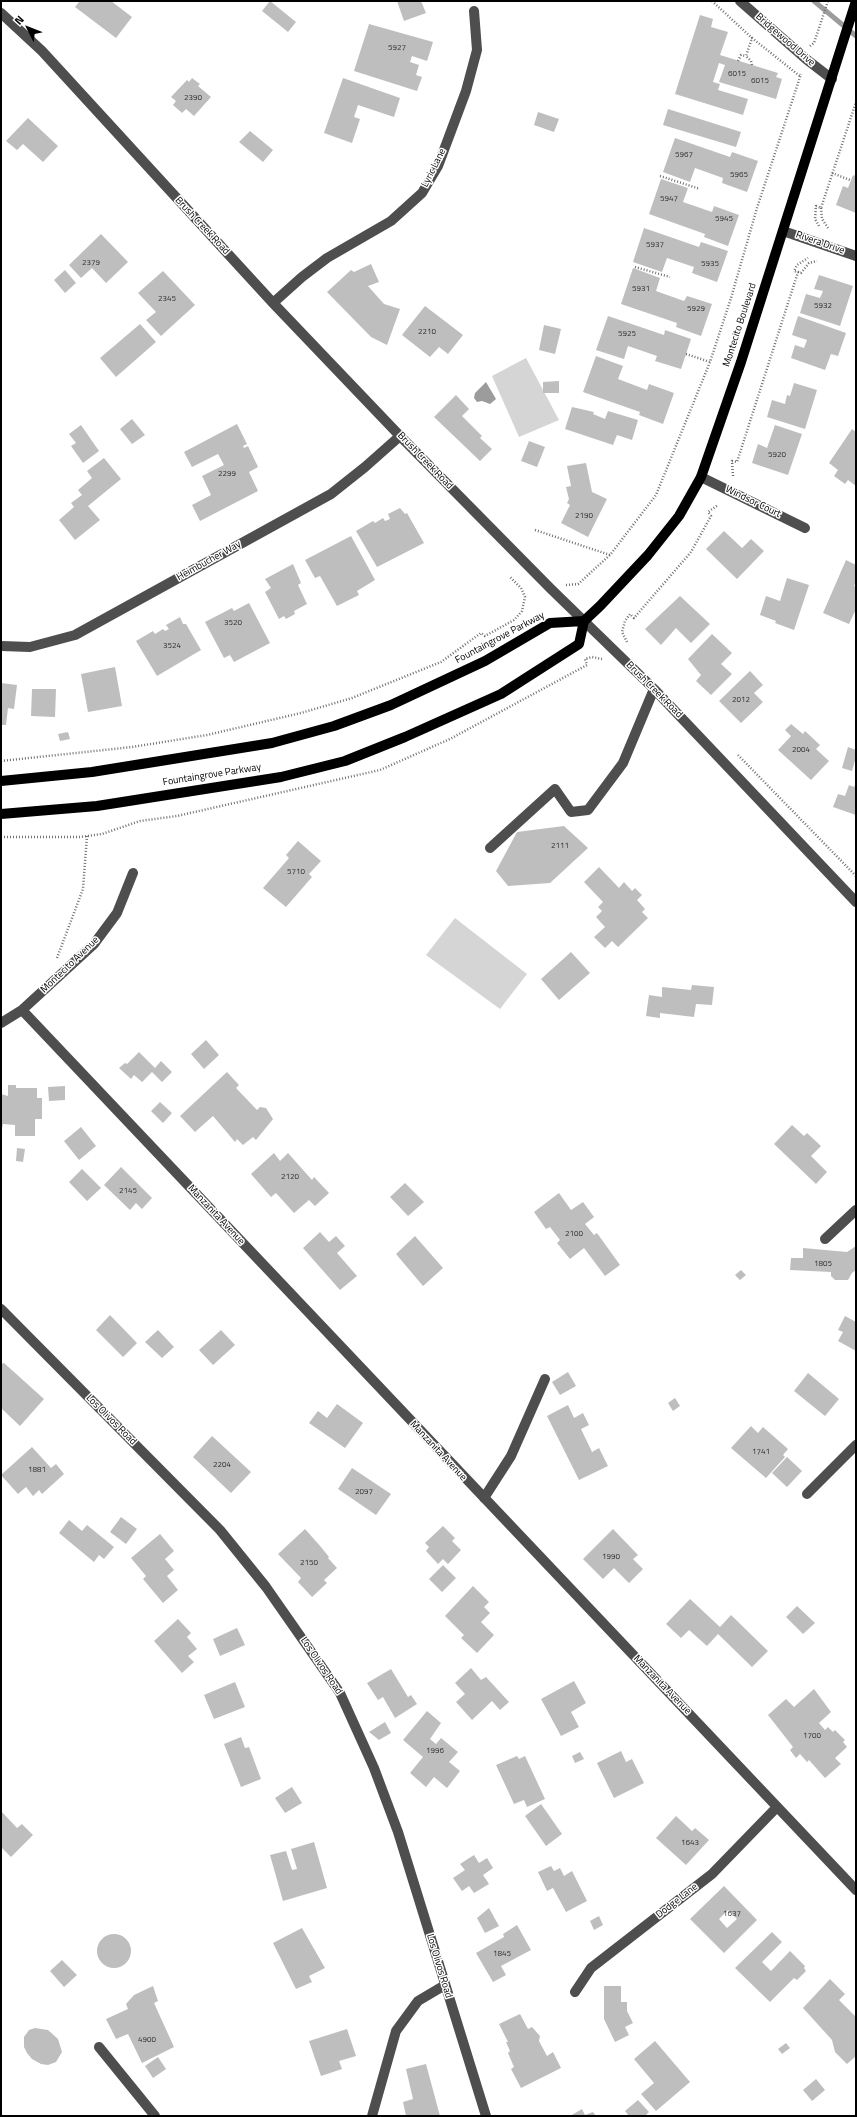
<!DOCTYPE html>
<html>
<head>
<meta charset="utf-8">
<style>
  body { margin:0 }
  #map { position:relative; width:857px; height:2117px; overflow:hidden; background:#fff; font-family:"Titillium Web",sans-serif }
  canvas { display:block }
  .frame { position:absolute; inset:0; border:2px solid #000; pointer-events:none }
  .north { position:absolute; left:8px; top:8px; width:40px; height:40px; -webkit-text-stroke:3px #fff; paint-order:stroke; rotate:312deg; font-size:11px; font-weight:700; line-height:16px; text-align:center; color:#000 }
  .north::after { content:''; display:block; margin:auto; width:14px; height:18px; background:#000; clip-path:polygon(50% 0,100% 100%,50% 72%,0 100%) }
</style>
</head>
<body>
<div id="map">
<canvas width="857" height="2117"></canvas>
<div class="frame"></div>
<div class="north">N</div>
</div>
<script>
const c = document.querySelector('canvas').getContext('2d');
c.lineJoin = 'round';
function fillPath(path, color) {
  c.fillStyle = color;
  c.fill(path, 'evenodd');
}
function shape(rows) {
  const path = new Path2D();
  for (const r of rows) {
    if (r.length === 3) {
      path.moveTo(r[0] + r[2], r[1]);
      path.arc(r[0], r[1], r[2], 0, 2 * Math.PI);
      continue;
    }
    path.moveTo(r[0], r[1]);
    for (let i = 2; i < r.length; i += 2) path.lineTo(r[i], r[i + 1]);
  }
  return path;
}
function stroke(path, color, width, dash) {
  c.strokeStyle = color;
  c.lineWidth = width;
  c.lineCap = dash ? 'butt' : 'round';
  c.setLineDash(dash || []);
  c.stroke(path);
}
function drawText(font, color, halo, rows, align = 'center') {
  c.font = font + ' "Titillium Web",sans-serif';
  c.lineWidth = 3;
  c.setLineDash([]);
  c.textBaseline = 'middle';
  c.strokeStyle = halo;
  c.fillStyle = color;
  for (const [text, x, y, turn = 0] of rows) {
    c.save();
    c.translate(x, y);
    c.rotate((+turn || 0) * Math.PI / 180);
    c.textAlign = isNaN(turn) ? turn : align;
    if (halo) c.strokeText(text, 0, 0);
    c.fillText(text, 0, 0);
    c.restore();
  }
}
const green = shape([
  [526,358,559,420,519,437,492,376],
  [455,918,527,974,500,1009,426,955]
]);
const water = shape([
  [486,382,496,399,490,404,482,401,477,402,474,398,475,393]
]);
const stream = shape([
  [814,1,856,36]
]);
const building = shape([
  [77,1,111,1,132,17,116,38,75,7,79,2],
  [270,1,296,22,288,32,262,11],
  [397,1,421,1,426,13,404,21],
  [700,15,713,19,711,27,728,32,720,55,778,73,776,77,782,79,776,99,719,82,725,65,719,63,713,82,720,84,718,90,748,99,743,115,675,94],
  [369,24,433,42,427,61,412,56,410,62,419,65,416,75,422,77,417,91,354,71],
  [192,78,200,84,198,86,211,97,194,116,186,109,182,113,173,105,176,101,171,97,187,80,189,82],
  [343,78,400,98,394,117,358,105,354,117,360,119,352,143,324,133],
  [668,109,741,132,736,147,663,125],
  [538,112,559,119,554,132,534,125],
  [28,118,58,146,43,162,23,144,17,150,6,141],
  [250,131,273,150,263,162,239,142],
  [675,138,730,157,732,152,758,161,747,192,722,183,723,178,695,168,690,182,663,172],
  [856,173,856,213,836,205,843,186,848,188,853,175,854,176],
  [661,179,688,188,683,202,712,212,714,206,739,215,728,246,704,237,705,234,649,214],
  [644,228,699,247,701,242,728,251,717,282,692,273,694,267,667,258,662,272,633,262],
  [101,234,128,262,106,283,92,268,81,278,69,265],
  [371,264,379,282,368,286,384,304,400,309,387,345,371,337,327,292,351,270,354,272],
  [633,268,660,278,656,291,684,301,687,296,712,304,701,336,676,327,677,323,621,304],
  [65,270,76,283,65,293,54,280],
  [163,271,195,305,161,336,146,320,156,312,138,293],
  [819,275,853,286,840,326,800,313,806,294,820,298,823,291,814,289],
  [425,306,463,335,448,354,439,347,430,357,402,335],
  [608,316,664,335,665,330,691,339,681,369,655,361,657,356,628,346,624,359,596,350],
  [798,316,846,333,838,356,831,354,825,370,791,358,795,345,804,348,807,340,792,335],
  [140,324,156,342,116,377,100,358],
  [544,325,561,329,555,354,539,350],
  [596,356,623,366,618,379,647,390,649,384,674,393,663,424,639,415,640,412,583,392],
  [559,381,559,393,543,393,543,382],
  [794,383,817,390,805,429,767,417,772,400,785,404,787,395,790,396],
  [456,395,469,409,462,416,482,436,480,438,492,449,480,461,434,417],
  [572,407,594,412,593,414,605,419,608,411,638,420,632,440,617,435,613,445,565,429],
  [132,419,145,435,132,444,120,429],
  [237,424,247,444,243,446,244,448,248,446,258,467,249,472,258,491,200,521,192,505,211,495,202,476,224,465,218,454,192,467,184,452],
  [81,425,99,451,83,463,71,446,76,443,69,434],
  [775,425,802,434,788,475,752,463,758,444,767,448],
  [852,429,856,432,856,486,848,480,845,484,834,476,838,470,829,463],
  [529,441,545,447,537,467,521,461],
  [104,458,121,479,88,506,100,520,75,540,59,520,74,507,71,503,82,495,78,490,92,478,87,471],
  [586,463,592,492,607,499,588,537,561,523,570,505,567,503,569,499,566,487,571,486,567,466],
  [400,508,405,514,407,513,424,543,377,567,356,531,373,521,375,523,383,518,385,521,390,519,388,514],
  [724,531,742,548,751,539,764,551,737,579,706,549],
  [351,536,375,580,357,591,359,595,337,606,320,576,315,578,305,560],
  [846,560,856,565,856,581,854,586,856,587,856,609,849,624,823,613],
  [293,564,301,583,298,585,307,604,294,611,295,614,286,619,284,616,279,619,265,592,271,588,265,579],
  [787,578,809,585,794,630,775,623,776,621,760,615,766,596,780,601],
  [680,596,710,624,691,643,676,628,661,645,645,629],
  [249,603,270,643,234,662,230,655,224,658,205,622,232,608,234,611],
  [180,617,183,624,186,624,201,650,157,676,136,641,153,631,155,634,163,629,165,631,169,629,166,625],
  [712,634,732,653,721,664,732,674,711,695,696,681,701,675,688,659],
  [115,667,122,706,88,712,81,674],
  [750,671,763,685,754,693,763,702,741,723,719,701],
  [1,683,17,685,14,709,8,708,6,725,1,725],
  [32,689,56,689,55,717,31,716],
  [791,724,803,734,805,731,820,745,816,749,829,761,811,780,778,750,791,736,785,730],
  [68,732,70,739,60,741,58,734],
  [848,747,856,750,856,757,852,771,842,768],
  [856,782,856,815,833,807,838,794,845,796,849,785,854,787],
  [564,826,588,848,550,883,508,886,496,871,517,832],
  [298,841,321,861,309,874,312,877,286,907,263,888,289,858,286,855],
  [599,867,619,888,624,882,632,891,635,888,642,895,637,900,645,909,642,912,648,918,618,947,612,941,605,948,594,937,605,927,596,917,602,911,598,907,603,902,584,882],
  [571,952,590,973,559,1000,541,979],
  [692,985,714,987,712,1005,696,1004,694,1017,660,1013,660,1018,646,1016,649,995,662,997,662,987,691,990],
  [206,1040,219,1055,204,1069,191,1054],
  [139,1052,155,1068,161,1061,172,1072,162,1082,152,1072,142,1082,134,1075,131,1079,119,1068,125,1063,127,1064],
  [227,1072,239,1085,236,1088,257,1110,260,1107,266,1108,273,1119,256,1140,253,1137,243,1145,237,1139,235,1142,213,1116,195,1132,180,1116],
  [8,1085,16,1085,16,1088,37,1088,37,1098,42,1098,42,1119,35,1119,35,1136,15,1136,15,1125,3,1124,1,1132,1,1094,8,1096],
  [65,1086,65,1100,49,1101,48,1087],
  [160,1102,172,1113,163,1123,151,1111],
  [792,1125,804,1136,807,1133,821,1146,811,1156,827,1172,816,1184,774,1144],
  [81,1127,96,1146,79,1160,64,1141],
  [17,1148,25,1149,23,1162,16,1161],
  [274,1153,280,1161,288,1153,312,1180,314,1177,329,1193,315,1206,309,1200,294,1213,276,1193,271,1197,251,1174],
  [121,1167,152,1198,142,1209,136,1203,130,1210,104,1185],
  [82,1169,101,1188,87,1201,69,1182],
  [405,1183,424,1202,408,1216,390,1197],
  [559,1193,571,1210,583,1202,594,1217,585,1224,594,1235,597,1233,620,1265,605,1276,584,1248,570,1259,557,1243,560,1240,550,1227,546,1229,534,1212],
  [320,1232,329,1242,336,1236,345,1246,337,1253,357,1276,340,1290,303,1248],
  [415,1236,443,1268,423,1286,396,1254],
  [856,1246,856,1270,852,1273,848,1280,835,1280,831,1276,831,1272,790,1270,791,1258,803,1258,803,1248,847,1252],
  [741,1270,746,1275,740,1280,735,1275],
  [110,1315,137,1343,123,1357,96,1330],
  [845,1316,856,1322,856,1351,838,1341,843,1332,838,1330],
  [158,1330,174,1347,162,1358,145,1342],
  [221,1330,235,1345,213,1365,199,1350],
  [4,1363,44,1399,20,1426,1,1408,1,1364],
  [568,1372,576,1386,560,1395,552,1382],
  [808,1373,839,1399,825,1416,794,1391],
  [675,1398,680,1406,673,1411,668,1403],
  [337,1404,363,1423,345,1448,309,1423,318,1411,327,1418],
  [568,1405,574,1418,583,1413,589,1425,581,1429,592,1452,599,1448,608,1466,579,1480,547,1416],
  [751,1426,758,1433,763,1427,788,1449,783,1455,785,1457,766,1478,731,1448],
  [212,1436,251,1472,231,1493,193,1457],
  [32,1447,51,1468,56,1464,64,1474,42,1494,39,1490,33,1496,26,1487,18,1494,1,1475],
  [787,1457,802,1471,787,1487,772,1473],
  [352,1468,391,1494,376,1515,338,1489],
  [121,1517,137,1529,126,1544,110,1532],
  [69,1520,82,1531,87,1525,114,1547,104,1559,99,1555,94,1562,59,1533],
  [443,1526,455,1538,452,1541,461,1550,448,1564,443,1559,438,1564,426,1551,429,1547,425,1543],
  [305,1529,321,1547,329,1557,328,1558,337,1568,324,1580,327,1583,312,1597,298,1582,301,1578,278,1554],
  [613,1529,638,1555,633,1559,643,1569,629,1583,614,1568,603,1579,583,1559],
  [160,1534,174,1551,165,1559,174,1570,167,1576,178,1590,163,1603,143,1579,146,1576,131,1558],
  [443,1565,456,1578,442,1592,429,1579],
  [473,1586,489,1602,484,1607,490,1613,481,1622,494,1635,477,1653,461,1638,464,1635,445,1616],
  [690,1599,720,1627,731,1615,768,1651,752,1667,718,1634,707,1646,689,1630,681,1638,666,1624],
  [797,1606,815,1623,803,1634,786,1617],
  [178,1619,191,1633,187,1637,197,1649,188,1656,194,1662,182,1673,154,1641],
  [237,1628,245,1645,220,1656,213,1639],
  [471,1668,481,1680,486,1677,509,1702,500,1710,492,1701,472,1720,456,1702,465,1694,455,1683],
  [391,1669,408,1697,411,1695,417,1704,395,1718,383,1697,378,1700,367,1683],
  [574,1681,586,1703,571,1712,579,1727,561,1736,541,1699],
  [235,1682,245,1707,214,1719,204,1695],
  [814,1689,831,1712,819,1723,825,1730,828,1727,833,1732,835,1730,845,1740,843,1742,847,1747,835,1758,841,1764,825,1778,809,1760,807,1762,800,1754,796,1758,790,1750,793,1747,768,1715,786,1699,794,1707],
  [427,1711,441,1723,430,1739,436,1744,441,1738,458,1752,449,1762,460,1771,447,1788,434,1777,426,1787,410,1773,423,1757,403,1740],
  [385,1722,391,1733,379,1740,369,1732],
  [241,1737,245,1748,249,1747,261,1779,241,1787,224,1744],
  [621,1751,626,1762,632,1759,644,1783,614,1798,597,1763],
  [580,1752,584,1759,575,1763,572,1756],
  [517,1756,519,1759,525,1756,545,1799,527,1807,524,1800,514,1804,496,1765],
  [292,1787,302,1803,285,1813,275,1798],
  [541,1804,562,1834,546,1846,525,1816],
  [1,1811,17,1828,22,1824,33,1835,11,1857,1,1847],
  [676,1816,692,1831,695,1828,709,1840,686,1865,656,1838],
  [314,1842,327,1888,283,1901,270,1855,286,1851,292,1870,297,1869,291,1849],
  [474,1855,479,1863,487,1858,493,1868,483,1875,489,1884,474,1893,469,1886,462,1891,453,1878,465,1870,460,1864],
  [551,1866,554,1871,560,1868,564,1876,572,1871,587,1901,566,1912,553,1888,547,1891,538,1872],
  [724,1886,757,1920,724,1953,690,1919],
  [728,1910,737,1919,727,1928,719,1919],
  [489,1908,499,1926,485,1933,477,1918],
  [599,1916,603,1925,594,1930,590,1921],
  [517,1925,531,1950,501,1966,506,1975,493,1982,476,1953,504,1937,503,1934],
  [302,1928,325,1968,309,1976,312,1982,296,1989,273,1943],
  [772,1932,782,1942,762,1962,771,1971,790,1951,805,1966,804,1968,806,1971,797,1980,794,1978,770,2002,735,1968],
  [114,1951,17],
  [62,1960,77,1975,64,1987,50,1971],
  [830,1979,845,1994,839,2000,855,2016,856,2015,856,2056,847,2064,835,2052,832,2040,803,2008],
  [153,1986,158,2001,154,2003,174,2047,142,2063,128,2034,116,2039,106,2019,128,2009,126,2004,134,1995],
  [604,1986,621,1986,621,2002,627,2002,627,2011,633,2023,625,2027,629,2035,615,2042,604,2019],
  [520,2014,528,2029,532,2027,540,2036,539,2041,547,2056,553,2052,561,2068,521,2088,511,2069,514,2067,508,2053,510,2051,506,2042,508,2042,499,2024],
  [35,2028,48,2030,58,2039,62,2052,56,2062,48,2065,41,2064,32,2059,27,2053,24,2047,24,2037,29,2030],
  [347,2029,356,2056,339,2061,342,2069,321,2076,309,2041],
  [655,2041,690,2082,656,2111,641,2094,654,2083,634,2059],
  [786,2043,790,2048,782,2054,778,2049],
  [158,2057,166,2069,153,2078,145,2066],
  [426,2064,440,2116,406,2116,403,2102,413,2099,406,2069],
  [816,2079,825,2090,812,2101,803,2090],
  [638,2100,649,2112,645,2116,629,2116,625,2111],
  [582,2109,585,2115,593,2112,596,2116,570,2116]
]);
const path = shape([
  [712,1,752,38],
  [810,46,814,43,828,1],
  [738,61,741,55,746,56],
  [752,65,751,61,746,56,752,38,801,77],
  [832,173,850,180],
  [660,176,700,189],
  [821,208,822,219,828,228],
  [819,226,815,219,816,206,821,208,856,102],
  [635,267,670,277],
  [798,272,801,273,809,263,817,261],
  [686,354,710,362],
  [733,476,732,461,737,462,798,272,794,271,797,265,808,258],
  [535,530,610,555,656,495,710,362,731,298,757,208,801,74],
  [566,585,578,584,610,555],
  [627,642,622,632,625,621,630,614,634,618,691,552,711,516,708,512,718,505],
  [738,755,856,876],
  [1,761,132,747,207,735,301,713,352,698,441,662,481,633,485,636,514,620,522,611,525,597,521,588,510,577],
  [1,837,80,837,102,834,140,821,177,816,380,770,450,739,587,665,585,659,592,657,602,659],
  [57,958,83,889,87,836]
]);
const minor = shape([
  [740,1,806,59,832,79],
  [1,13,42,51,273,303,400,436,551,589,654,689,856,902],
  [783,231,856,256],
  [273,303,302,277,327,258,391,221,422,193,438,166,466,91,477,50,474,11],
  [701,477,805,528],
  [1,646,30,647,75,635,331,494,365,467,400,436],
  [490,848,555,789,571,812,588,810,623,763,654,689],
  [22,1010,856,1890],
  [1,1023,22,1010,94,944,117,913,133,873],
  [825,1239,856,1210],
  [1,1309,220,1530,266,1587,340,1693,374,1768,398,1832,486,2116],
  [807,1494,856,1445],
  [484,1498,511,1456,545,1379],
  [575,1992,591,1968,712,1874,777,1807],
  [99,2047,155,2116],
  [372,2116,396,2031,418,2001,445,1985]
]);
const major = shape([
  [584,621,600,606,648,555,679,516,701,477,741,362,856,1],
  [1,781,92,772,272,743,334,726,391,705,485,661,550,623,584,621],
  [1,814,97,806,281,777,345,761,405,737,501,694,579,644,584,621]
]);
const numberNames = [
  ["5927",397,48],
  ["6015",737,74],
  ["6015",760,81],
  ["2390",193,98],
  ["5967",684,155],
  ["5965",739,175],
  ["5947",669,199],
  ["5945",724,219],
  ["5937",655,245],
  ["2379",91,263],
  ["5935",710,264],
  ["5931",641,289],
  ["2345",167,299],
  ["5932",823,306],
  ["5929",696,309],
  ["2210",427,332],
  ["5925",627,334],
  ["5920",777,455],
  ["2299",227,474],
  ["2190",584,516],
  ["3520",233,623],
  ["3524",172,646],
  ["2012",741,700],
  ["2004",801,750],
  ["2111",560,846],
  ["5710",296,872],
  ["2120",290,1177],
  ["2145",128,1191],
  ["2100",574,1234],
  ["1805",823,1264],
  ["1741",761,1452],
  ["2204",222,1465],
  ["1881",37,1470],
  ["2097",364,1492],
  ["1990",611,1557],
  ["2150",309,1563],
  ["1700",812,1736],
  ["1996",435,1751],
  ["1643",690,1843],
  ["1637",732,1914],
  ["1845",502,1954],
  ["4900",147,2040]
];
const streetNames = [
  ["Bridgewood Drive",785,40,41],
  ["Lyric Lane",434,168,-63],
  ["Brush Creek Road",202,226,47],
  ["Rivera Drive",820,243,19],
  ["Montecito Boulevard",740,325,-72],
  ["Brush Creek Road",425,461,46],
  ["Windsor Court",753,502,26],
  ["Heimbucher Way",209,561,-29],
  ["Fountaingrove Parkway",500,638,-28],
  ["Brush Creek Road",654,690,45],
  ["Fountaingrove Parkway",212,775,-9],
  ["Montecito Avenue",70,965,-44],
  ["Manzanita Avenue",216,1215,47],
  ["Los Olivos Road",111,1420,45],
  ["Manzanita Avenue",438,1451,47],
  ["Los Olivos Road",321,1666,56],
  ["Manzanita Avenue",662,1685,46],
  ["Dodge Lane",677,1901,-38],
  ["Los Olivos Road",439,1966,73]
];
fillPath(green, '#d5d5d5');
fillPath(water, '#9c9c9c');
stroke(stream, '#9c9c9c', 5);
fillPath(building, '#bebebe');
stroke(path, '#707070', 2.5, [1, 2]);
stroke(minor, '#4e4e4e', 10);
stroke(major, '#000', 10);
drawText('8px', '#303030', null, numberNames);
drawText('10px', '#000', '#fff', streetNames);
</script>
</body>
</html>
